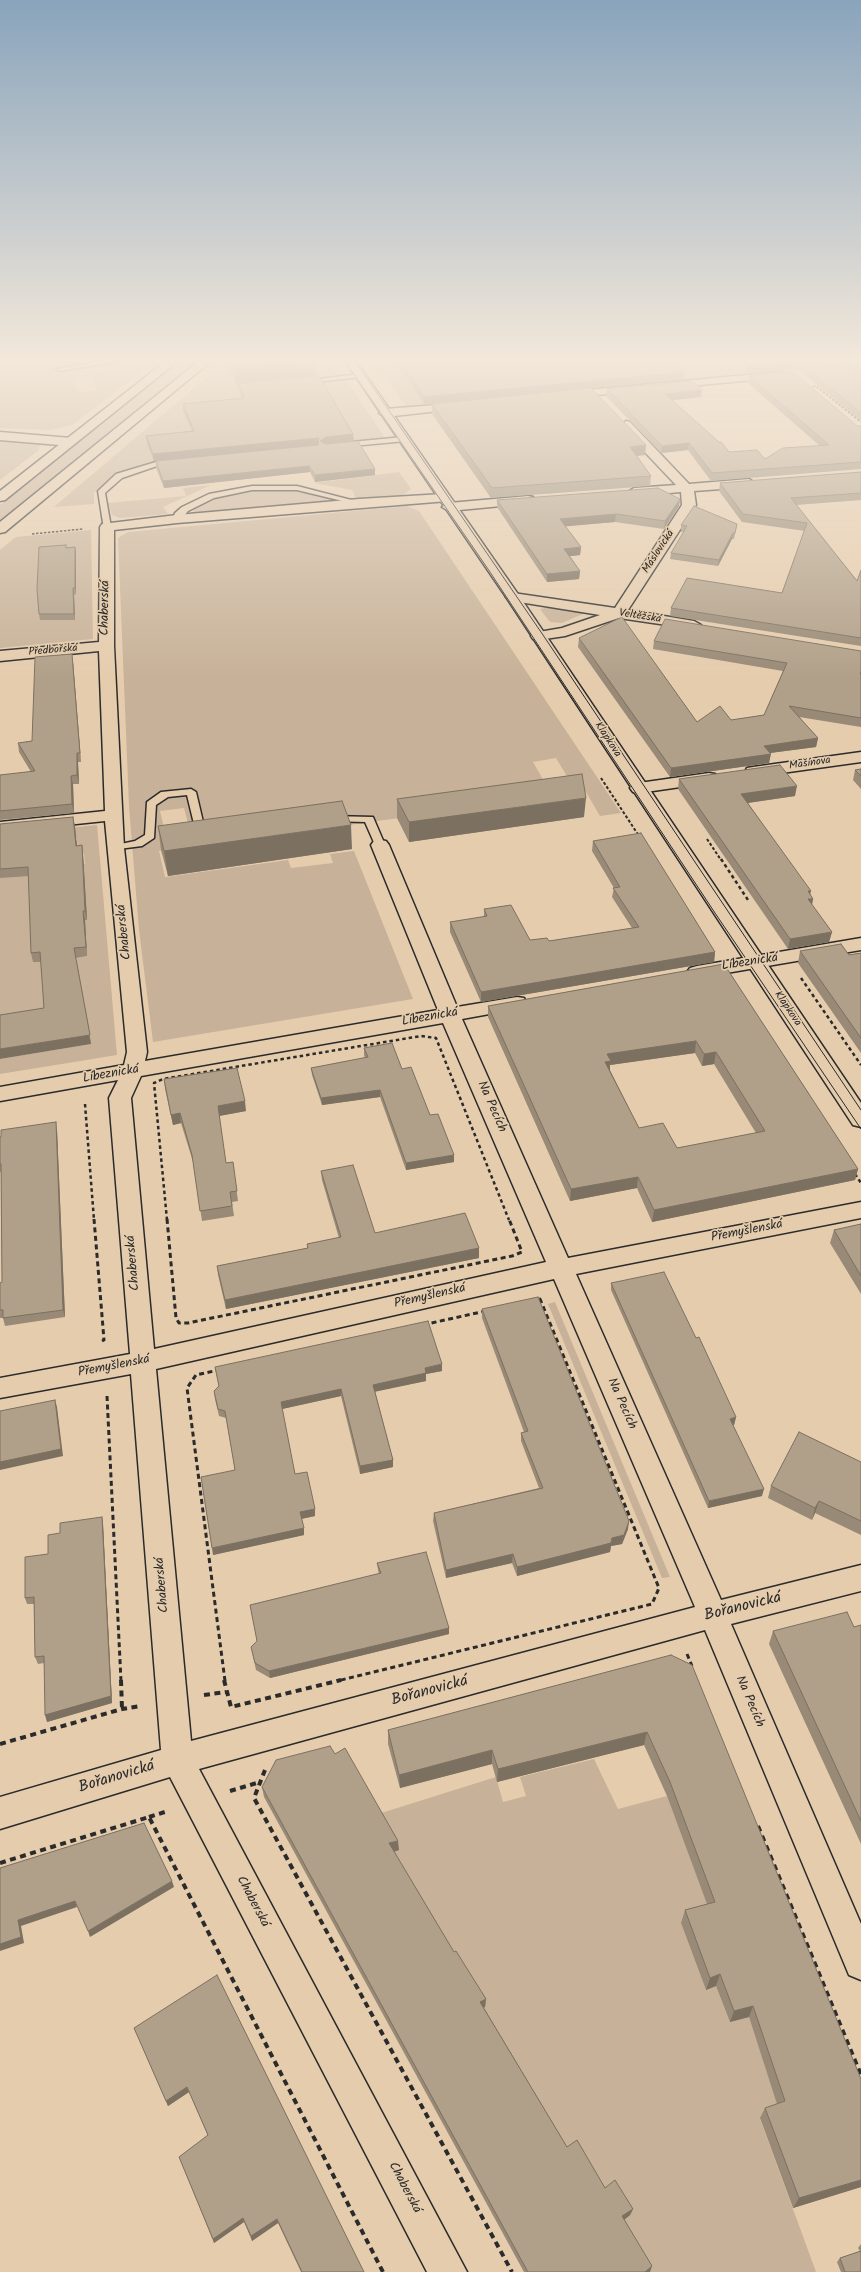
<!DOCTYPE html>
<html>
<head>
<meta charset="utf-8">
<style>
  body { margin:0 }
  canvas { display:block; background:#e5ccad }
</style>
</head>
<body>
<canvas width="861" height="2272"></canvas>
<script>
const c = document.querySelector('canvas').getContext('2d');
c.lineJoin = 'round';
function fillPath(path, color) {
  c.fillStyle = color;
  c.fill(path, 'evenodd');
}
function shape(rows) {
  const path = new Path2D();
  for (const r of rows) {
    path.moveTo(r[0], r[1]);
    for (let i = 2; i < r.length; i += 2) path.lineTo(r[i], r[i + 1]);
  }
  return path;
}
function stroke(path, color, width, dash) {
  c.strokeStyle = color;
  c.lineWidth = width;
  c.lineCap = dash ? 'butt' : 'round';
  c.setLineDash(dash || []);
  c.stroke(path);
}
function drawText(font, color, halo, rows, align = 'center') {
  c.font = font + ' Kalam,sans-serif';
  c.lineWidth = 3.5;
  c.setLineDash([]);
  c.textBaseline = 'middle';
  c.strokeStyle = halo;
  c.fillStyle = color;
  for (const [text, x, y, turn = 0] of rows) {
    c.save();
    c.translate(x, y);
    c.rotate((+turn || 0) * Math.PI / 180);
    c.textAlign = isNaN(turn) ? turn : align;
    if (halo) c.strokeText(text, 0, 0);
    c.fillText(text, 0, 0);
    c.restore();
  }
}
const green = shape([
  [132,361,156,361,72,425,50,430,0,428,0,364,14,363,44,367,83,375,105,371],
  [93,376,96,391,78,392,75,386,72,386,75,384,76,378],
  [181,361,196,361,0,520,0,505],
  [226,361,334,361,385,438,354,441,351,437,147,464,114,474,94,493,94,504,54,507],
  [373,361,764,361,777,370,581,390,563,374,524,392,527,396,407,407],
  [0,439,38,442,43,444,39,447,39,450,0,480],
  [399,472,411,489,403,495,363,499,355,497,352,490,314,483],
  [211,485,163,507,168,514,120,518,112,515,108,503,186,496,183,488],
  [251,490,288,490,311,493,333,500,195,513,193,511,194,508,207,501,221,495],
  [407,506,419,511,621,813,600,816,586,792,577,793,556,758,533,762,553,797,194,846,184,808,160,811,169,849,159,851,165,877,288,860,291,868,333,863,330,854,354,851,413,999,153,1042,139,930,129,806,118,538,128,532],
  [91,530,93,639,0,648,0,550,16,537],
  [550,607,585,613,562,623,550,622,540,609],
  [97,825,117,1055,0,1074,0,1059,91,1044,51,1016,0,1025,0,872,85,864,84,854,78,855,77,838,0,846,0,835],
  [85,936,86,956,77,958,77,973,42,962],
  [555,1302,670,1577,662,1578,548,1304],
  [594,1759,618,1809,667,1796,700,1884,718,1912,681,1923,706,1990,716,1986,730,2022,749,2017,780,2111,760,2119,816,2272,650,2272,603,2194,566,2154,472,2015,485,2007,389,1853,398,1850,378,1814,496,1777,503,1802,526,1796,520,1777]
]);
const pathFar4 = shape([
  [802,361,861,371],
  [809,387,816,386,861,422],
  [32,534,83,529]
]);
const pathFar3 = shape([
  [601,778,639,836],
  [707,839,721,860]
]);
const pathFar2 = shape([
  [721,859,748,900],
  [801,978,861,1065],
  [85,1104,94,1220],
  [855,1174,861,1183],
  [167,1220,154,1083,163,1079,421,1036,436,1038,509,1220]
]);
const pathFar1 = shape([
  [94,1219,104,1340,102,1341],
  [167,1219,176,1318,179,1323,188,1323,512,1256,522,1252,509,1219],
  [107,1396,121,1681],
  [687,1654,692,1666],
  [225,1681,187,1388,196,1375,540,1299,659,1588,652,1604,337,1681]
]);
const path = shape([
  [121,1680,122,1709],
  [224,1680,231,1707,341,1680],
  [204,1695,226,1692],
  [0,1744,122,1709,140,1706],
  [265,1770,254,1798,512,2272],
  [230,1791,260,1782],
  [149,1817,168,1811],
  [758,1826,861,2075],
  [0,1863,149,1817,383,2272]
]);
const lane = shape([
  [102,361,121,361,59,371,56,369,102,361],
  [360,374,363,376,362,377,305,383,302,381,360,374],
  [403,437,407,439,406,441,341,447,337,445,341,443,403,437],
  [175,461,175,465,157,466,122,478,105,493,111,527,104,529,98,491,116,474,156,462,175,461],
  [252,486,297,486,363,503,359,505,297,490,252,490,214,498,188,511,180,521,173,519,175,513,182,507,209,494,252,486],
  [191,789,196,792,203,822,214,823,214,827,195,828,187,795,168,797,156,805,154,838,142,846,111,850,111,846,135,841,145,835,147,802,161,792,191,789],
  [331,816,373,817,385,845,384,847,376,847,365,822,327,821,327,817,331,816]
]);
const street = shape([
  [779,372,783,373,785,375,783,377,566,398,560,395,566,392,779,372],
  [462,403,468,406,466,408,385,417,379,413,385,409,462,403],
  [626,421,630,422,689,484,749,479,755,483,749,487,694,491,696,505,628,610,694,621,701,625,694,629,619,618,565,636,538,640,533,639,531,636,533,633,562,628,600,615,513,601,506,597,508,594,513,593,615,608,682,505,681,492,634,496,628,492,634,488,676,485,622,428,620,425,626,421],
  [0,432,71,438,77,442,71,446,0,440,0,432],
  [443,494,448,495,449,498,448,501,177,523,114,530,114,646,124,848,147,1052,145,1061,438,1010,371,845,374,841,380,840,386,841,389,845,457,1007,517,997,524,998,527,1003,524,1008,517,1009,462,1019,568,1258,861,1202,861,1218,576,1274,721,1600,861,1565,861,1591,731,1624,861,1924,861,1980,849,1975,705,1630,199,1769,467,2272,427,2272,170,1777,0,1829,0,1797,161,1750,131,1374,0,1398,0,1378,130,1354,109,1098,118,1080,0,1101,0,1087,124,1065,127,1052,105,821,0,832,0,822,105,811,99,651,0,661,0,651,99,642,100,527,102,524,177,515,359,499,443,494],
  [443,1023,546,1262,154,1349,131,1098,141,1076,443,1023],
  [554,1279,695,1607,191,1741,156,1369,554,1279],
  [528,496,533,497,534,500,533,503,449,511,442,507,449,503,528,496],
  [861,752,861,762,753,777,747,776,745,772,747,768,753,767,861,752],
  [709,773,715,774,717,778,715,782,639,793,633,792,630,788,633,784,639,783,709,773],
  [861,938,861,950,697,978,690,976,687,972,690,968,697,966,861,938]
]);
const secondary = shape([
  [166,361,178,361,5,500,0,501,0,491,166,361],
  [199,361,211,361,5,532,0,533,0,522,199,361],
  [345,361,356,361,520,597,861,1103,861,1127,853,1125,506,597,345,361]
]);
const tram = shape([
  [345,361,488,569,715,913,861,1129],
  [355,361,543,635,861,1110]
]);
const wall = shape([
  [227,361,315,361,236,383,227,365],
  [395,361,675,361,684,379,424,404],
  [799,361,861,371,861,421,799,370,794,369,746,373,747,366],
  [812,361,861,361,861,369],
  [749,376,857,426,861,426,861,469,711,481,688,450,661,453,606,396,607,389,701,397,672,400,729,452,765,459,820,446,748,383],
  [238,384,354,441,326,444,375,469,375,475,315,482,310,472,164,488,156,468,156,461,182,458,154,461,147,443,146,436,192,431,183,411,183,404,242,398,239,390],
  [432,404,646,445,645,455,637,456,651,476,650,486,491,498,432,414],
  [861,472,861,500,796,505,857,581,861,570,861,646,670,616,671,608,782,593,805,531,742,522,719,491,720,483],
  [680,499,679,506,664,529,615,522,565,526,581,547,580,555,570,556,580,571,579,579,547,582,497,507,497,500],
  [737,524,736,530,734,539,732,539,718,566,670,559,671,553,684,532,681,532,681,525],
  [66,545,66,548,75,547,76,553,76,594,74,595,75,620,40,620,39,614],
  [579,638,697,722,731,720,764,715,783,671,653,649,654,641,861,651,861,727,799,717,818,738,816,747,770,753,769,763,670,777,578,647],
  [73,662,81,762,78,762,79,784,73,784,74,813,0,820,0,775,31,772,19,752,18,743,32,741],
  [861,769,861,789,853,780,855,770],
  [679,779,795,796,748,803,813,899,812,905,832,932,829,942,788,949,678,789],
  [397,799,584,817,409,842,397,818],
  [73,817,77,846,82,845,83,854,87,920,85,920,87,956,76,958,91,1044,44,1008,41,962,33,962,31,953,29,876,0,878,0,824],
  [158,826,352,849,168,876,161,850],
  [593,841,715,952,714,962,481,1002,450,932,450,922,484,917,484,909,530,940,549,941,632,928,612,897,614,888,592,851],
  [800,951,849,955,861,953,861,1053,798,963],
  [724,964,858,1169,855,1180,652,1222,637,1188,570,1201,488,1017,488,1006],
  [695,1053,702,1066,714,1064,756,1133,677,1148,639,1128,610,1070,610,1065],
  [364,1048,402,1069,430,1115,454,1162,406,1170,380,1097,322,1105,312,1075,311,1068,365,1058,364,1055],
  [164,1079,246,1111,219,1116,226,1163,233,1162,238,1201,232,1202,234,1216,202,1221,194,1165,181,1123,173,1125,165,1089],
  [57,1130,65,1317,5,1326,3,1318,0,1318,0,1283,2,1282,1,1172,0,1172,0,1137],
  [321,1171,375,1233,479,1248,479,1258,226,1309,218,1275,217,1266,307,1248,307,1244,339,1238,322,1180],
  [861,1224,861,1294,830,1243,834,1230],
  [611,1283,696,1338,736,1417,734,1425,733,1425,762,1496,708,1508,611,1290],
  [482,1309,628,1529,622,1544,611,1546,610,1552,517,1576,512,1563,446,1578,433,1521,434,1513,539,1488,521,1441,521,1433,524,1432,482,1318],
  [215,1367,442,1371,426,1374,426,1381,375,1391,393,1460,393,1467,360,1474,341,1396,282,1409,295,1474,315,1509,315,1516,301,1519,304,1535,213,1555,235,1470,226,1418,219,1416,215,1399,214,1391,219,1387],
  [861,1462,861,1535,815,1513,812,1520,768,1498,771,1486],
  [102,1517,103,1524,112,1703,47,1722,44,1663,38,1664,35,1657,34,1604,27,1604,25,1598,60,1533],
  [377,1563,449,1628,449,1634,270,1678,256,1670,251,1647,257,1641,250,1605,379,1574,378,1570],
  [861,1625,861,1844,769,1644,773,1631,854,1627],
  [671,1655,861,2079,861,2187,793,2208,760,2118,765,2108,777,2104,749,2017,730,2022,716,1986,706,1990,681,1923,685,1910,707,1904,667,1796,644,1745,497,1782,492,1764,400,1788,388,1744,388,1730],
  [262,1787,399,1850,394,1852,454,1952,486,1999,485,2007,484,2008,567,2147,605,2188,633,2209,630,2215,624,2220,650,2272,524,2272,264,1797],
  [134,2028,364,2272,301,2272,278,2223,252,2241,244,2222,214,2243,179,2157,208,2136,189,2092,168,2106],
  [861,2244,861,2272,841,2272,837,2262,840,2258,860,2251,858,2248]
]);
const shadedWall = shape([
  [290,361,315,361,316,376,236,383,234,366],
  [795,362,794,369,746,373,747,366],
  [685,372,684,379,424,404,424,397],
  [702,390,701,397,665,401,665,394],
  [353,434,354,441,326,444,320,441,326,437],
  [319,438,319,445,154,461,153,454],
  [689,443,688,450,661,453,662,446],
  [646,445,645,455,630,456,630,447],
  [309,466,310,472,164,488,163,481],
  [375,469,375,475,315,482,315,475],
  [680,499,679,506,664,529,665,521],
  [616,514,615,522,559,527,560,519],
  [733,533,732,539,718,566,719,560],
  [75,547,76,553,76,594,75,588],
  [581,547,580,555,564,557,564,549],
  [580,571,579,579,547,582,547,574],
  [73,588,74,595,75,620,74,614],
  [72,654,73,662,81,762,80,753],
  [818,738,816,747,762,754,764,746],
  [77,753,78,762,79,784,77,775],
  [771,754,769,763,670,777,671,768],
  [71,776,73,784,74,813,72,804],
  [797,786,795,796,740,804,741,794],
  [586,798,584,817,409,842,409,822],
  [73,817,75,826,78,855,76,846],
  [351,825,352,849,168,876,164,851],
  [82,845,83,854,87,920,85,911],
  [808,891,811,891,809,899,813,899,811,909,806,910],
  [83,911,85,920,87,956,86,947],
  [832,932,829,942,788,949,790,939],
  [715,952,714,962,481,1002,481,992],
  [76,958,91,1044,0,1059,0,1049,90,1035],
  [696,1041,695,1053,610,1065,610,1072,605,1062,607,1054],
  [716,1052,714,1064,702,1066,704,1054],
  [380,1090,380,1097,322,1105,321,1098],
  [245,1101,246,1111,219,1116,218,1106],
  [180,1113,181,1123,173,1125,171,1115],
  [56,1122,57,1130,65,1317,63,1310],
  [454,1155,454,1162,406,1170,406,1163],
  [858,1169,855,1180,652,1222,654,1210],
  [638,1177,637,1188,570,1201,571,1189],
  [479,1248,479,1258,226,1309,225,1300],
  [442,1364,442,1371,426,1374,426,1381,374,1392,373,1385,425,1368],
  [341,1389,341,1396,282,1409,281,1402],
  [55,1400,57,1407,63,1456,0,1470,0,1462],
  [736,1417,734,1425,729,1426,730,1419],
  [393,1460,393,1467,360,1474,360,1466],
  [764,1489,762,1496,708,1508,709,1501],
  [819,1501,815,1513,812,1520,815,1508],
  [315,1509,315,1516,301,1519,300,1512],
  [102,1517,103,1524,112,1703,47,1722,45,1715],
  [629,1521,628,1529,622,1544,611,1546,610,1552,517,1576,517,1567],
  [304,1528,304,1535,213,1555,212,1548],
  [513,1554,512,1563,446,1578,446,1570],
  [449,1628,449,1634,270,1678,269,1671],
  [647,1732,644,1745,497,1782,498,1769],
  [492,1750,492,1764,400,1788,399,1775],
  [398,1841,399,1850,389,1853,389,1843],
  [172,1881,174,1887,90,1937,88,1931],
  [75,1901,77,1907,21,1926,24,1943,0,1951,0,1944,18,1920],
  [720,1974,716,1986,706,1990,710,1978],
  [486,1999,485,2007,480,2010,480,2002],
  [753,2006,749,2017,730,2022,734,2011],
  [187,2087,189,2092,168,2106,166,2101],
  [861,2180,861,2187,793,2208,799,2198],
  [633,2209,630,2215,620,2223,622,2216],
  [243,2218,244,2222,214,2243,213,2239],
  [277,2219,278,2223,252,2241,251,2236],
  [652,2266,650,2272,645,2272]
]);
const building = shape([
  [232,361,290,361,234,366,232,361],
  [400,361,675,361,685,372,424,397,400,361],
  [753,361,799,361,861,371,861,413,800,363,795,362,747,366,753,361],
  [793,372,857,426,861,426,861,462,712,473,689,443,662,446,607,389,693,381,702,390,665,394,719,442,721,442,729,452,757,450,765,459,783,448,829,445,749,376,793,372],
  [319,376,353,434,326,437,320,441,326,444,358,441,375,469,315,475,309,466,163,481,156,461,318,445,319,438,153,454,146,436,194,431,183,404,244,398,238,384,319,376],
  [591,388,646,445,630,447,651,476,492,488,432,404,591,388],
  [861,472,861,493,791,498,857,581,861,570,861,638,671,608,687,578,782,593,807,523,743,514,720,483,861,472],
  [658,488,680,499,665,521,616,514,560,519,581,547,564,549,580,571,547,574,497,500,658,488],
  [694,506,737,524,735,533,733,533,719,560,671,553,687,526,681,525,694,506],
  [66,545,66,548,75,547,75,588,73,588,74,614,39,614,37,589,39,547,66,545],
  [622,617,697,722,720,706,731,720,764,715,787,663,654,641,665,619,861,651,861,672,860,674,861,674,861,718,789,706,818,738,764,746,771,754,671,768,579,638,622,617],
  [72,654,80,753,77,753,77,775,71,776,72,804,0,811,0,775,35,771,18,743,32,741,35,657,72,654],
  [780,765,797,786,741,794,811,891,808,891,813,899,808,899,832,932,790,939,679,779,780,765],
  [861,769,861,776,855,770,861,769],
  [582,774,586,798,409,822,397,799,582,774],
  [342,801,351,825,164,851,158,826,342,801],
  [73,817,76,846,82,845,85,911,83,911,86,947,74,948,90,1035,0,1049,0,1015,44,1008,40,952,31,953,28,867,0,869,0,824,73,817],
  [641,833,715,952,481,992,450,922,487,916,484,909,511,905,530,940,547,938,549,941,639,927,613,888,620,887,593,841,641,833],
  [841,944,849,955,861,953,861,1038,800,951,841,944],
  [724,964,858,1169,654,1210,638,1177,571,1189,488,1006,724,964],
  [696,1041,704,1054,716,1052,765,1131,677,1148,663,1123,639,1128,605,1062,611,1061,607,1054,696,1041],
  [392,1043,402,1069,411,1067,430,1115,438,1114,454,1155,406,1163,380,1090,321,1098,311,1068,368,1057,364,1048,392,1043],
  [237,1068,245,1101,218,1106,226,1163,233,1162,237,1191,230,1192,232,1206,200,1211,192,1155,180,1113,171,1115,164,1079,237,1068],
  [56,1122,63,1310,3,1318,3,1310,0,1310,0,1283,2,1282,1,1164,0,1164,0,1137,1,1137,1,1130,56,1122],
  [353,1165,375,1233,465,1213,479,1248,225,1300,217,1266,308,1248,307,1244,341,1237,321,1171,353,1165],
  [861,1224,861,1276,834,1230,861,1224],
  [664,1272,696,1338,699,1337,736,1417,730,1419,764,1489,709,1501,611,1283,664,1272],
  [538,1297,629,1521,624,1535,612,1538,611,1543,517,1567,513,1554,446,1570,434,1513,543,1488,521,1433,528,1431,482,1309,538,1297],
  [428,1321,442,1364,425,1368,426,1373,373,1385,393,1460,360,1466,341,1389,281,1402,295,1474,307,1472,315,1509,300,1512,304,1528,212,1548,201,1477,235,1470,225,1411,218,1409,214,1391,219,1386,215,1367,428,1321],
  [55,1400,61,1449,0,1462,0,1411,55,1400],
  [799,1432,861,1462,861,1521,819,1501,815,1508,771,1486,799,1432],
  [102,1517,111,1696,45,1715,44,1656,35,1657,34,1597,25,1598,25,1557,48,1554,48,1535,60,1533,60,1523,102,1517],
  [426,1552,449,1628,269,1671,255,1663,251,1647,257,1641,250,1605,381,1573,377,1563,426,1552],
  [847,1612,854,1627,861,1625,861,1821,773,1631,847,1612],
  [671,1655,692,1665,861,2079,861,2180,799,2198,765,2108,785,2101,753,2006,734,2011,720,1974,710,1978,685,1910,715,1902,670,1782,647,1732,498,1769,492,1750,399,1775,388,1730,671,1655],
  [330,1746,335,1754,345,1748,398,1841,389,1843,454,1952,456,1951,486,1999,480,2002,567,2147,577,2140,605,2188,615,2180,633,2209,622,2216,652,2266,645,2272,528,2272,262,1787,276,1760,330,1746],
  [144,1823,172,1881,88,1931,75,1901,18,1920,21,1937,0,1944,0,1868,144,1823],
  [217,1975,364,2272,302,2272,277,2219,251,2236,243,2218,213,2239,179,2157,208,2135,187,2087,166,2101,134,2028,217,1975],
  [861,2251,861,2272,845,2272,840,2258,861,2251]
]);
const farStreetnames = [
  ["Máslovická",659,552,-57],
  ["Veltěžská",640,617,9],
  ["Předbořská",53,651,-5],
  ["Klapkova",607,740,57],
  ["Mašínova",810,764,-8],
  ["Klapkova",787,1009,56]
];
const streetNames = [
  ["Chaberská",106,608,-89],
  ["Chaberská",125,932,-96],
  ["Líbeznická",750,963,-9],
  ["Líbeznická",430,1018,-10],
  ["Líbeznická",111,1075,-10],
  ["Na Pecích",491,1107,66],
  ["Přemyšlenská",747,1232,-11],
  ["Chaberská",134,1263,-95],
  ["Přemyšlenská",430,1297,-13],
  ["Přemyšlenská",114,1367,-11],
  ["Na Pecích",621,1404,66],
  ["Chaberská",163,1585,-95],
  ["Na Pecích",749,1702,67],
  ["Chaberská",252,1902,62],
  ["Chaberská",404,2188,62]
];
const nearStreetnames = [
  ["Bořanovická",743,1608,-14],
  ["Bořanovická",430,1692,-15],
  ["Bořanovická",117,1778,-17]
];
fillPath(green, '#c7b198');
stroke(lane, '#2b2b2b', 3);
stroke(street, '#2b2b2b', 3);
stroke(secondary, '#2b2b2b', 3);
stroke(pathFar4, '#2b2b2b', 1.5, [2.5, 1.5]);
stroke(pathFar3, '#2b2b2b', 2, [3, 2]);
stroke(pathFar2, '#2b2b2b', 2.5, [3.5, 3]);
stroke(pathFar1, '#2b2b2b', 3, [5, 3.5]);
stroke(path, '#2b2b2b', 4, [6, 4.5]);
fillPath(lane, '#e5ccad');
fillPath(street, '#e5ccad');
fillPath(secondary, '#e5ccad');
stroke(tram, '#2b2b2b', 1);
fillPath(wall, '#988a76');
fillPath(shadedWall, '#7c7060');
fillPath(building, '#b1a089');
stroke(building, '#7c7060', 1);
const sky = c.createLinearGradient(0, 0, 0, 679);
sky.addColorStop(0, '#89a4bc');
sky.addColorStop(0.53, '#f3e8da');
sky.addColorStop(1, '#f3e8da00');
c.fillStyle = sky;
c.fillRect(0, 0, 861, 679);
drawText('11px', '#2b2b2b', '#e5ccad', farStreetnames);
drawText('13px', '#2b2b2b', '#e5ccad', streetNames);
drawText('16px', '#2b2b2b', '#e5ccad', nearStreetnames);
</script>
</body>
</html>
